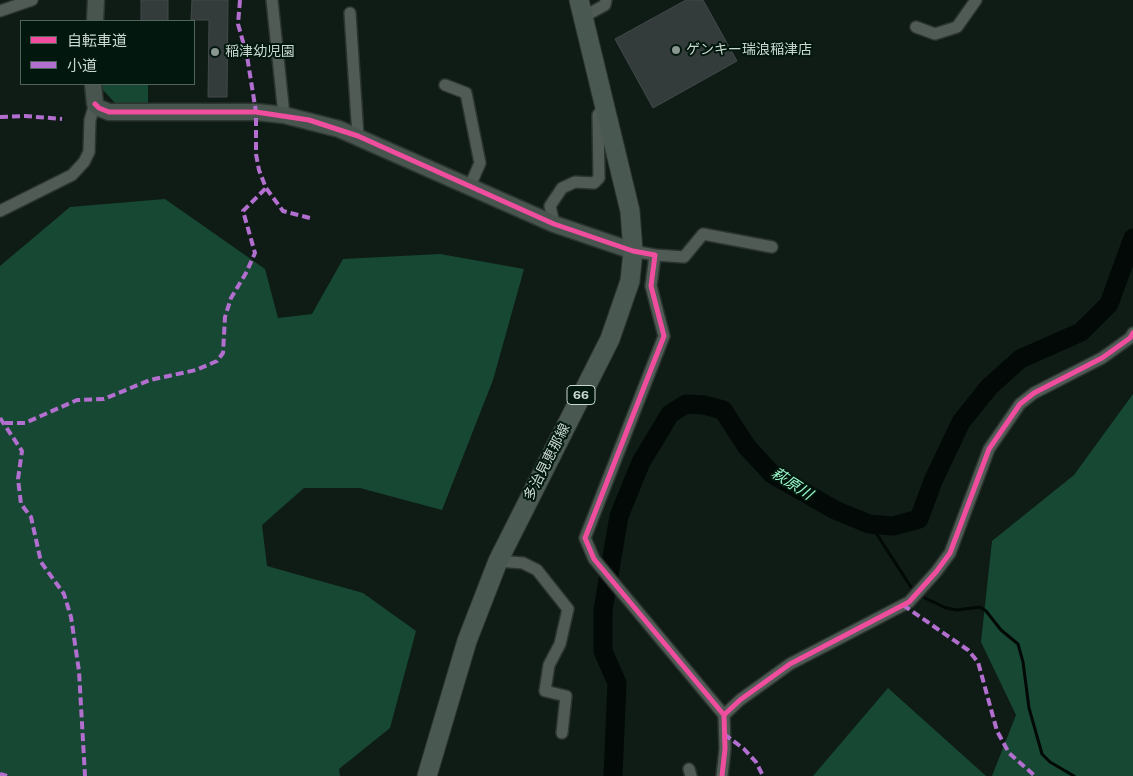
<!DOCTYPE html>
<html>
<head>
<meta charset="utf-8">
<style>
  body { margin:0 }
  #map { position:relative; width:1133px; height:776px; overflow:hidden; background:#0f1c16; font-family:"Public Sans","Noto Sans JP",sans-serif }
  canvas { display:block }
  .legend { position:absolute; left:20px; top:20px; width:175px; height:65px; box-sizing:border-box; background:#02180e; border:1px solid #52655c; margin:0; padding:6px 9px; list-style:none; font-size:15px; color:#cbd9d1 }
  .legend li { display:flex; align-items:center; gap:10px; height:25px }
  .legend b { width:25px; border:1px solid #52655c }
</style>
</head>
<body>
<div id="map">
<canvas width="1133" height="776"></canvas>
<ul class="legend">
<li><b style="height:6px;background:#ef4d9e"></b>自転車道</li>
<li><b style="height:6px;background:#b36fd0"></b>小道</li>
</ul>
</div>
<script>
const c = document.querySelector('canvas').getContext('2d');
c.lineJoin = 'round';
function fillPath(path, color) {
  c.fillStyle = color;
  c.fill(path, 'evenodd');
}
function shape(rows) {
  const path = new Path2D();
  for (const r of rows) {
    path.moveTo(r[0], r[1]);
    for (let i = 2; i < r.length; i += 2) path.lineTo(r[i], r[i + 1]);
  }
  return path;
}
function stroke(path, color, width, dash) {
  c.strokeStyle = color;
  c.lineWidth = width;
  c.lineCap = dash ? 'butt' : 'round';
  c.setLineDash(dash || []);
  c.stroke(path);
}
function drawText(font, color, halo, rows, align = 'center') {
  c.font = font + ' "Public Sans","Noto Sans JP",sans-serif';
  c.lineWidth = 4;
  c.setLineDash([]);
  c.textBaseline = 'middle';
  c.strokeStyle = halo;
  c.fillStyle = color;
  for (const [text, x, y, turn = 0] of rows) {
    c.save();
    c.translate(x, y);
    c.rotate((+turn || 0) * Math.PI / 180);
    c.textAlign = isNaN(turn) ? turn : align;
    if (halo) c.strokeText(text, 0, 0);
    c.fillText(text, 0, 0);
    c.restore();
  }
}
const green = shape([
  [103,84,148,84,148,105,117,105,102,89],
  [165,199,265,269,278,318,312,314,343,259,440,254,524,269,493,380,442,510,360,488,304,488,262,525,267,566,363,593,416,631,390,728,339,769,340,776,0,776,0,266,70,207],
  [1133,394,1133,776,992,776,1016,715,981,642,992,541,1074,475],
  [888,688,986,776,813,776]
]);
const stream = shape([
  [874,524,874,530,911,587],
  [925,598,946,608,957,610,980,607,986,611,1001,630,1018,644,1023,662,1029,708,1042,754,1050,762,1074,776]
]);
const river = shape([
  [613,776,617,683,603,651,603,610,619,516,641,462,670,414,686,404,704,405,723,410,747,447,772,474,835,510,869,524,893,526,919,519,933,481,961,422,989,387,1020,359,1081,332,1109,304,1133,238]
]);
const building = shape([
  [141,0,168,0,168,21,141,21,141,0],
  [192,0,228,0,227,97,208,97,209,20,191,20,192,0],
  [686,0,703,0,737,61,653,108,615,39,686,0]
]);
const street = shape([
  [272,0,284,115],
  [0,11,32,0],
  [350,13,358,136],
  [583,17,605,5,606,0],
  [916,27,935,34,957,27,976,0],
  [445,85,466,93,480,163,470,186],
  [0,211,72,175,84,162,89,152,90,120,95,104],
  [554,224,550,206,562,188,575,182,594,183,599,178,598,115,604,107],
  [633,251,655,255,651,286,664,336,585,538,594,559,724,715,725,749,722,776],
  [655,255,684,257,703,234,772,247],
  [498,561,523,563,537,570,568,609,560,644,549,665,545,691,566,696,562,733],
  [724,715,740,700,790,664,909,602,936,572,950,553,989,449,1020,404,1034,393,1102,358,1130,338,1133,333],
  [689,769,691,776]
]);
const secondary = shape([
  [95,21,96,0],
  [93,84,95,104,99,108,109,112,256,112,284,115,339,129,554,224,633,251]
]);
const primary = shape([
  [427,776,467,641,498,561,610,339,630,281,633,251,630,211,579,0]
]);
const quiet = shape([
  [240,0,238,24,247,56,256,112,256,154,259,170,266,188,283,211,310,218],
  [0,117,25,116,62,119],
  [0,418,22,451,18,479,21,504,31,517,41,562,64,594,71,617,79,671,85,776],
  [5,423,25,423,77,400,104,399,150,380,196,370,217,361,223,353,225,317,231,298,246,273,255,253,243,211,266,188],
  [903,605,968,650,978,662,997,731,1009,753,1035,776],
  [724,734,744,749,756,762,763,776],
  [0,774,7,776]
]);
const cycleway = shape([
  [95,104,99,108,109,112,256,112,309,120,358,136,554,224,633,251,655,255,651,286,664,336,585,538,594,559,724,715,725,749,722,776],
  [724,715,740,700,790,664,909,602,936,572,950,553,989,449,1020,404,1034,393,1102,358,1130,338,1133,333]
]);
const markers = [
  [676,50,5,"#899790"],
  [215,52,5,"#899790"]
];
const shields = [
  [581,395,28]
];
const shieldNames = [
  ["66",581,395]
];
const poiNames = [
  ["ゲンキー瑞浪稲津店",686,50],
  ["稲津幼児園",225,52]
];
const streetNames = [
  ["多治見恵那線",547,462,-63]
];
const waterNames = [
  ["萩原川",792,484,33]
];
fillPath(green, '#174833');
stroke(stream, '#020906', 3);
stroke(river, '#020906', 19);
fillPath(building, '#343b3b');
stroke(building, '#43494b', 1);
stroke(street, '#2c3430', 14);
stroke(secondary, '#2c3430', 19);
stroke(primary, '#2c3430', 21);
stroke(street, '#505b56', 11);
stroke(secondary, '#48554e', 16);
stroke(primary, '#4a5852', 19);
stroke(quiet, '#b36fd0', 4, [8, 4]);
stroke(cycleway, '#ef4d9e', 5);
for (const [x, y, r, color] of markers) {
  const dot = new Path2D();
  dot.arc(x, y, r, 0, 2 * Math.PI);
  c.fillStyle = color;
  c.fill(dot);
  stroke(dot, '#02180e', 2);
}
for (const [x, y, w] of shields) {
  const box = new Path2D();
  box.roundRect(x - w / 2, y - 9.5, w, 19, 4);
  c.fillStyle = '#02180e';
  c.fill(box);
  stroke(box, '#cbd9d1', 1);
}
drawText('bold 12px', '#cbd9d1', null, shieldNames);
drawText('14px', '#cbd9d1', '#02180e', poiNames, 'left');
drawText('14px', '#cbd9d1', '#02180e', streetNames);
drawText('italic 15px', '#9dfbcd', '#02180e', waterNames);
</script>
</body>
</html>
